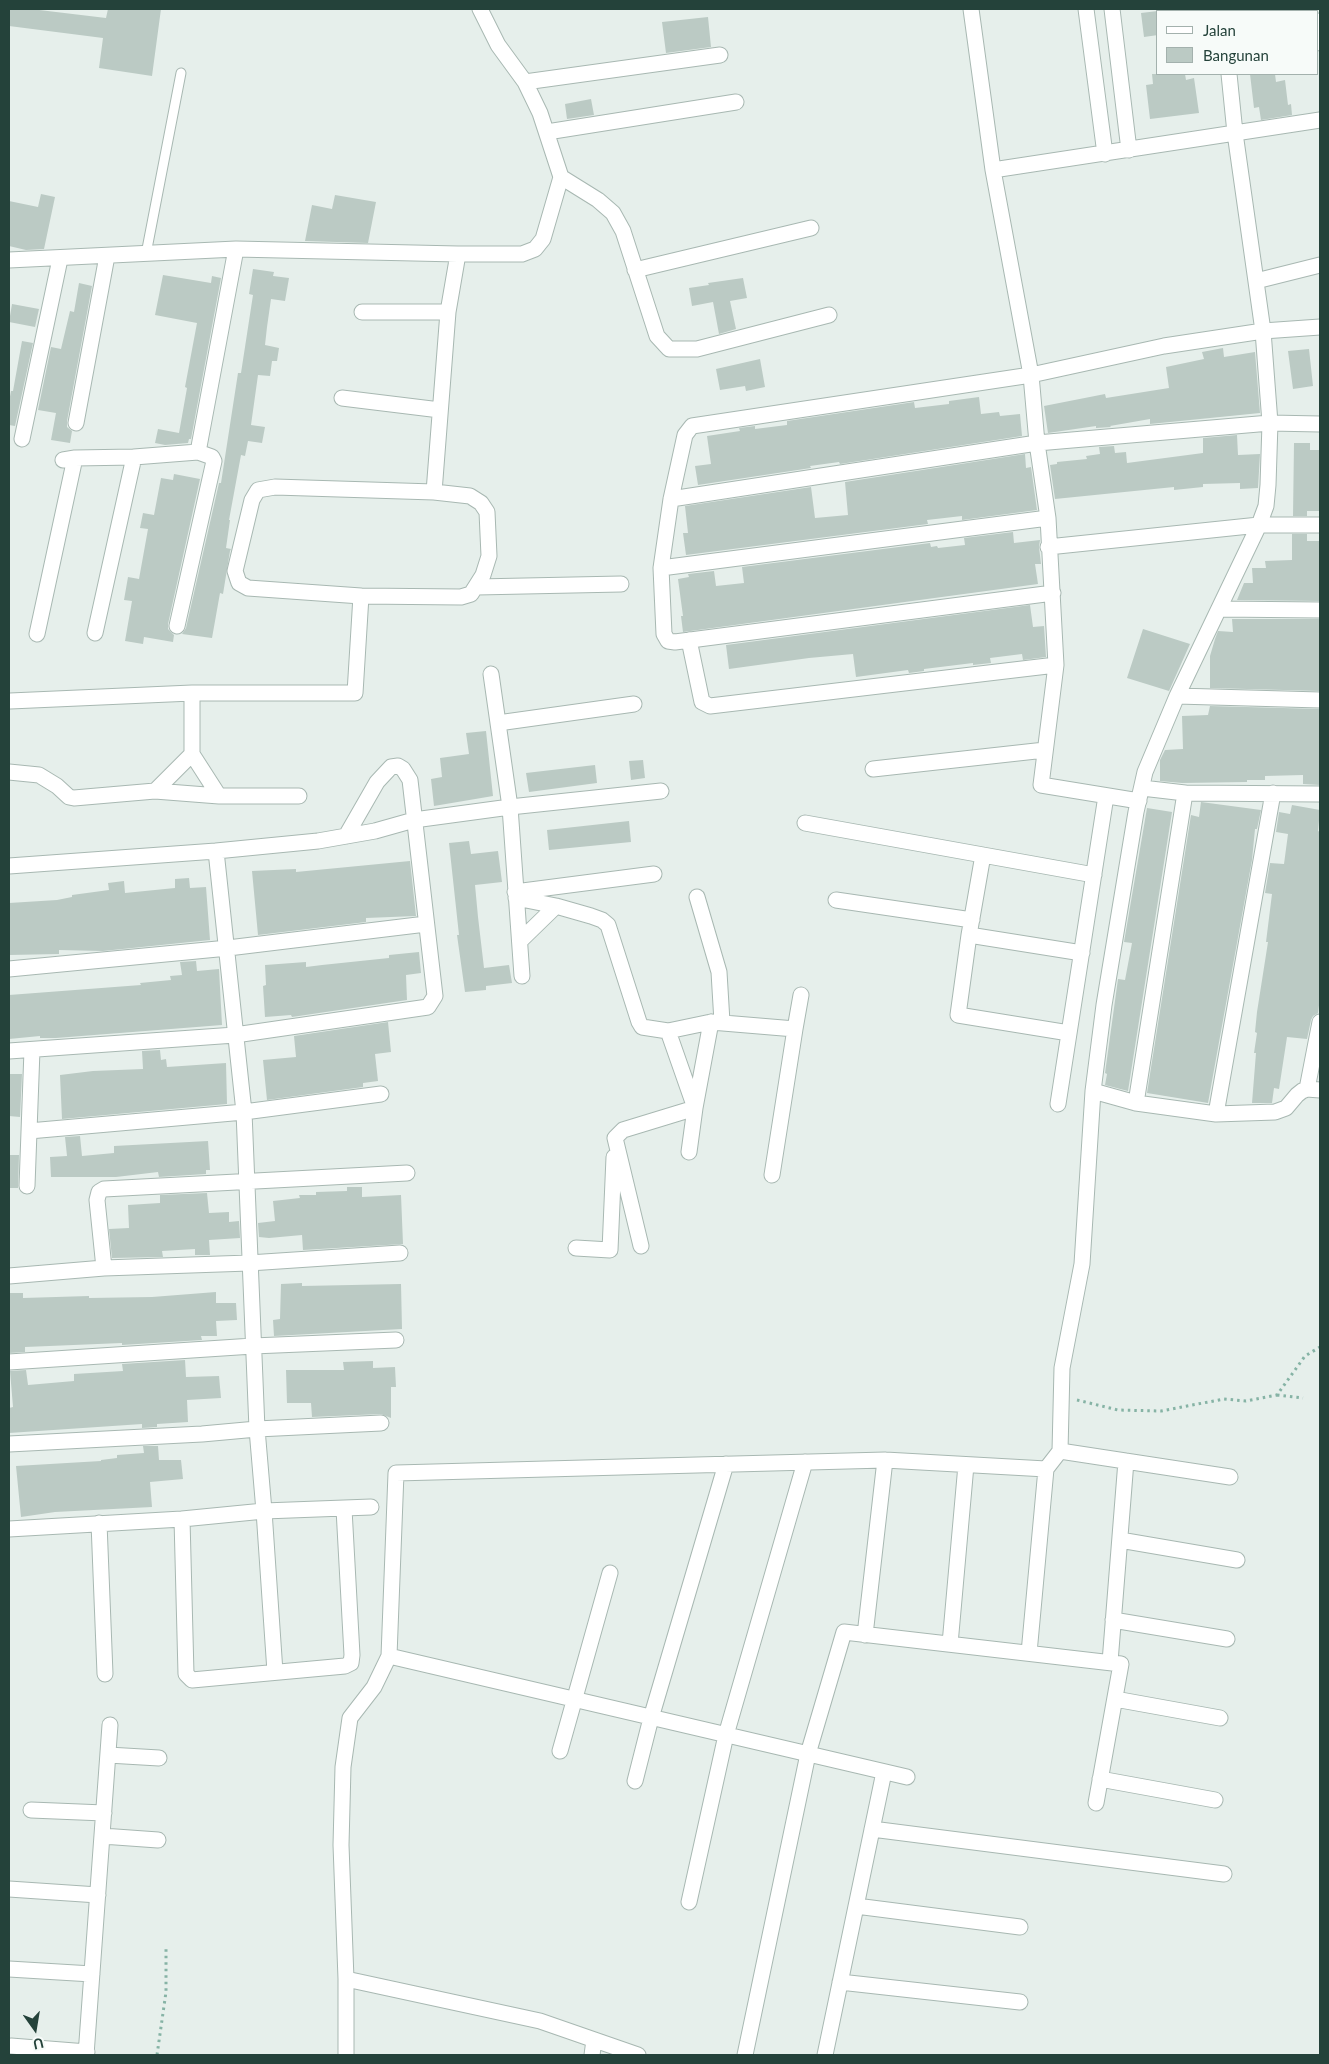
<!DOCTYPE html>
<html>
<head>
<meta charset="utf-8">
<style>
  body { margin:0 }
  #map { position:relative; width:1329px; height:2064px; overflow:hidden; background:#e6efeb; font-family:Lato,sans-serif }
  canvas { display:block }
  .frame { position:absolute; inset:0; border:10px solid #24423a; pointer-events:none }
  .legend { position:absolute; left:1156px; top:10px; width:162px; height:65px; box-sizing:border-box; background:#f7fbf9; border:1px solid #a3b1ad; margin:0; padding:6px 9px; list-style:none; font-size:15px; color:#24423a }
  .legend li { display:flex; align-items:center; gap:10px; height:25px }
  .legend b { width:25px; border:1px solid #a3b1ad }
  .north { position:absolute; left:10px; top:2004px; width:50px; height:50px; -webkit-text-stroke:4px #f7fbf9; paint-order:stroke; rotate:167deg; font-size:14px; font-weight:700; line-height:20px; text-align:center; color:#24423a }
  .north::after { content:''; display:block; margin:auto; width:18px; height:22px; background:#24423a; clip-path:polygon(50% 0,100% 100%,50% 72%,0 100%) }
</style>
</head>
<body>
<div id="map">
<canvas width="1329" height="2064"></canvas>
<div class="frame"></div>
<ul class="legend">
<li><b style="height:6px;background:#fff"></b>Jalan</li>
<li><b style="height:14px;background:#bbcac4"></b>Bangunan</li>
</ul>
<div class="north">U</div>
</div>
<script>
const c = document.querySelector('canvas').getContext('2d');
c.lineJoin = 'round';
function fillPath(path, color) {
  c.fillStyle = color;
  c.fill(path, 'evenodd');
}
function shape(rows) {
  const path = new Path2D();
  for (const r of rows) {
    path.moveTo(r[0], r[1]);
    for (let i = 2; i < r.length; i += 2) path.lineTo(r[i], r[i + 1]);
  }
  return path;
}
function stroke(path, color, width, dash) {
  c.strokeStyle = color;
  c.lineWidth = width;
  c.lineCap = dash ? 'butt' : 'round';
  c.setLineDash(dash || []);
  c.stroke(path);
}
const building = shape([
  [9,9,31,9,106,18,108,9,161,9,152,76,99,68,103,38,9,26],
  [1158,11,1158,35,1144,37,1141,13],
  [708,17,711,47,666,53,662,22],
  [1152,74,1185,74,1186,80,1194,78,1199,113,1150,119,1146,85,1153,84],
  [1250,74,1275,74,1276,82,1285,80,1288,105,1291,104,1292,115,1261,120,1259,107,1254,108],
  [591,99,594,115,567,119,565,104],
  [41,194,55,197,44,249,26,250,9,246,9,201,38,207],
  [335,195,376,202,368,243,305,241,312,205,332,209],
  [253,269,274,272,273,276,289,278,285,301,271,299,267,327,265,345,279,348,277,361,272,361,270,376,258,375,251,425,265,427,262,443,248,441,245,456,241,455,229,520,230,520,226,548,231,549,230,551,223,594,220,593,212,638,182,634,186,628,219,483,221,483,238,373,241,373,253,295,249,294],
  [163,275,211,283,212,276,221,278,191,439,189,439,188,443,165,445,155,443,158,429,179,433,187,388,185,387,197,323,155,315],
  [743,278,747,298,730,301,736,329,719,334,713,302,692,306,689,288,709,285,708,283],
  [79,283,92,286,67,421,67,427,72,431,70,443,51,440,56,413,38,410,51,347,61,349,70,311,74,312],
  [12,304,39,309,35,327,9,322],
  [22,341,33,343,15,426,9,425,9,402,11,391,13,391],
  [1223,348,1224,357,1255,352,1260,413,1150,424,1150,419,1110,426,1111,427,1096,428,1096,426,1048,433,1044,406,1105,394,1106,398,1169,388,1166,367,1204,359,1202,352],
  [1309,349,1313,386,1293,389,1288,351],
  [760,359,765,387,746,391,745,386,720,390,716,369],
  [979,397,981,414,999,412,1000,416,1020,414,1022,436,840,464,839,462,810,466,811,468,698,485,695,466,711,464,707,436,740,431,739,428,755,426,755,429,787,425,787,421,914,402,915,408,949,404,949,401],
  [1237,435,1238,455,1260,454,1258,488,1240,489,1240,483,1203,484,1203,487,1174,490,1174,487,1055,499,1050,465,1057,464,1057,462,1087,459,1086,456,1100,454,1099,447,1114,446,1115,453,1126,452,1127,463,1203,453,1203,438],
  [1294,443,1310,443,1310,450,1320,450,1320,511,1307,511,1307,516,1293,516],
  [1025,454,1026,468,1031,467,1037,510,962,520,962,516,927,520,928,524,686,555,683,533,688,533,685,506,811,487,815,518,848,515,845,482],
  [174,474,200,479,168,624,168,629,174,635,173,642,144,637,143,644,125,641,132,601,124,600,128,577,139,579,148,529,140,528,143,513,154,515,161,478,173,480],
  [1013,532,1014,543,1040,540,1039,547,1041,564,1035,564,1038,584,683,632,681,616,683,616,678,579,689,577,688,574,714,571,716,586,744,583,742,567,930,543,931,547,937,546,938,548,965,545,964,538],
  [1292,534,1307,534,1307,541,1320,541,1320,601,1237,600,1244,583,1253,583,1252,568,1266,568,1265,561,1292,560],
  [1030,605,1033,627,1044,626,1046,657,1023,660,1022,654,990,658,991,663,973,665,973,663,924,669,924,671,909,673,908,670,856,677,853,654,809,658,729,669,726,645],
  [1232,619,1320,619,1320,691,1210,688,1210,656,1215,639,1218,631,1233,632],
  [1143,629,1190,644,1169,691,1127,678],
  [1210,706,1320,709,1320,785,1303,784,1303,775,1265,776,1265,780,1247,780,1247,782,1182,783,1160,781,1160,760,1165,750,1183,749,1182,716,1208,715],
  [486,731,493,796,434,806,431,779,442,777,440,758,469,754,466,733],
  [643,760,645,778,631,780,629,761],
  [595,765,597,783,529,792,526,773],
  [1201,802,1261,810,1257,829,1255,829,1252,860,1208,1103,1147,1093,1191,815,1199,817],
  [1292,805,1320,810,1318,831,1320,832,1320,998,1318,1013,1313,1016,1311,1020,1307,1039,1287,1037,1279,1089,1274,1088,1272,1103,1252,1103,1256,1053,1254,1053,1257,1033,1255,1032,1257,1012,1268,942,1266,942,1272,894,1265,893,1270,863,1284,864,1288,834,1276,832,1279,812,1290,814],
  [1147,808,1172,812,1128,1091,1105,1085,1107,1074,1105,1073,1118,979,1125,980,1132,943,1124,942],
  [629,821,631,842,549,850,547,830],
  [469,841,471,854,498,851,502,882,475,885,478,917,484,968,509,965,512,983,486,986,486,990,465,992,457,935,459,935,449,843],
  [410,861,416,916,366,918,366,922,258,935,252,871,296,869,296,872],
  [189,878,190,888,206,887,210,940,103,951,59,950,59,954,9,955,9,903,57,900,72,897,72,895,109,890,108,883,124,881,125,893,175,888,175,879],
  [419,952,421,973,406,975,407,1000,292,1017,291,1015,265,1017,263,986,266,985,265,965,306,962,306,967,322,965,389,958,389,955],
  [196,961,197,971,219,969,222,1025,56,1038,40,1038,40,1036,9,1039,9,995,141,985,140,983,171,980,170,976,182,975,180,962],
  [388,1022,391,1052,375,1054,378,1081,363,1083,363,1087,267,1100,263,1060,296,1057,294,1036],
  [160,1050,161,1060,166,1059,167,1067,226,1063,227,1104,62,1119,60,1075,93,1071,143,1069,142,1051],
  [9,1074,22,1074,20,1117,9,1116],
  [80,1136,82,1156,114,1153,114,1146,208,1141,210,1170,206,1170,206,1174,159,1177,158,1172,116,1177,51,1177,50,1157,67,1156,65,1137],
  [9,1155,19,1155,18,1188,9,1188],
  [347,1187,362,1187,362,1197,401,1195,403,1244,303,1250,302,1235,269,1238,259,1237,258,1223,275,1221,273,1201,300,1198,299,1195,316,1195,316,1192,347,1191],
  [207,1193,209,1213,229,1212,229,1222,239,1221,240,1238,209,1240,210,1255,195,1255,195,1249,162,1251,163,1257,112,1258,109,1229,129,1228,128,1205,160,1203,160,1195],
  [302,1283,302,1286,401,1284,402,1329,274,1336,273,1320,280,1319,281,1284],
  [216,1292,216,1303,236,1303,237,1320,216,1321,217,1336,201,1336,202,1340,122,1345,122,1343,25,1347,25,1352,9,1353,9,1293,23,1293,23,1298,89,1296,89,1298,152,1297],
  [185,1360,186,1377,219,1376,221,1398,187,1400,188,1422,157,1424,157,1427,142,1428,142,1424,9,1433,9,1408,13,1407,10,1371,26,1370,28,1385,74,1381,74,1374,123,1371,122,1364],
  [373,1361,373,1368,395,1367,396,1387,391,1387,391,1418,381,1414,312,1417,311,1403,287,1403,286,1370,344,1370,343,1362],
  [143,1446,158,1446,159,1460,181,1460,183,1479,150,1482,152,1507,55,1512,21,1517,16,1466,101,1461,101,1460,117,1458,117,1455,144,1453]
]);
const path = shape([
  [1277,1395,1303,1398],
  [1077,1400,1118,1410,1161,1411,1224,1399,1246,1401,1277,1395,1305,1356,1320,1347],
  [157,2055,166,1992,166,1946]
]);
const service = shape([
  [146,254,181,73]
]);
const minor = shape([
  [480,9,498,45,525,82,540,113,561,177,598,200,613,213,623,231,657,336,669,349,697,349,829,315],
  [1086,9,1105,154],
  [1112,9,1129,150],
  [1223,9,1223,11],
  [1318,21,1320,43],
  [1229,74,1235,133,1320,120],
  [525,82,720,55],
  [547,132,736,102],
  [993,170,1235,133,1263,331,1270,423,1268,485,1266,506,1259,525,1177,696,1145,772,1136,812,1104,1005,1093,1091,1136,1103,1216,1114,1275,1112,1286,1108,1297,1095,1302,1091,1307,1089,1320,1090],
  [9,260,236,249,458,254,522,254,535,249,543,239,561,177],
  [635,270,811,228],
  [1256,281,1320,265],
  [362,312,448,312],
  [342,398,440,410],
  [76,423,107,256],
  [22,439,60,259],
  [198,452,236,249],
  [63,460,75,458,134,457],
  [434,492,448,312,458,254],
  [671,499,1037,443,1270,423,1320,424],
  [1048,547,1259,525,1320,525],
  [661,568,1048,518],
  [477,587,621,584],
  [1053,593,675,642,668,641,664,634,661,568,671,499,685,435,692,426,1031,375,1164,346,1263,331,1320,327],
  [1219,609,1320,610],
  [95,633,134,457,198,452,212,457,214,461,177,626],
  [37,634,75,458],
  [689,640,702,702,710,706,1056,665,1048,518,1037,443,1031,375,993,170,971,9],
  [1056,665,1041,785,1139,801],
  [491,674,498,723],
  [1177,696,1320,700],
  [10,701,192,693,355,693,361,596,248,588,239,583,235,571,252,500,258,490,275,487,434,492,470,496,481,503,487,512,489,556,483,575,471,594,461,597,361,596],
  [192,754,192,693],
  [873,769,1045,750],
  [9,772,39,775,57,786,69,797,74,798,155,791,219,796,299,796],
  [1142,788,1185,793,1320,794],
  [155,791,192,754,219,796],
  [805,823,1094,875],
  [216,851,244,1112,257,1429,264,1511,371,1507],
  [983,855,969,935,958,1015,1069,1033],
  [9,866,216,851,318,841,375,831,414,820,510,807,661,791],
  [515,892,654,874],
  [697,897,719,972,722,1022],
  [516,898,556,906,591,916,602,920,608,925,639,1022,642,1027,668,1031,711,1022,795,1029,772,1175],
  [836,900,972,920],
  [969,935,1082,953],
  [521,940,556,906],
  [9,969,228,948,426,924],
  [522,976,510,807,498,723,634,704],
  [795,1029,801,995],
  [668,1031,695,1108,711,1022],
  [9,1051,235,1035,428,1007,435,996,410,780,403,769,398,766,391,767,377,782,346,836],
  [1307,1089,1320,1022],
  [1136,1103,1185,793],
  [1058,1104,1106,796],
  [1216,1114,1273,793],
  [29,1131,244,1112,381,1094],
  [27,1186,32,1050],
  [641,1246,615,1138,623,1130,695,1108,689,1152],
  [576,1248,610,1250,614,1157],
  [104,1268,97,1200,99,1192,104,1189,407,1173],
  [9,1276,104,1268,249,1263,400,1253],
  [9,1362,253,1346,396,1340],
  [9,1444,202,1434,257,1429,381,1423],
  [1060,1451,1230,1477],
  [99,1523,105,1674],
  [9,1529,182,1519],
  [1120,1540,1237,1560],
  [1113,1620,1227,1639],
  [865,1635,885,1460],
  [950,1644,966,1465],
  [1029,1653,1046,1469],
  [389,1656,907,1777],
  [1110,1662,1126,1461],
  [275,1672,264,1511,182,1519,186,1674,192,1680,345,1666,351,1663,352,1655,344,1509],
  [1115,1699,1220,1718],
  [560,1751,610,1573],
  [108,1755,159,1758],
  [1100,1779,1215,1800],
  [635,1781,651,1718,726,1464],
  [31,1810,104,1813],
  [872,1829,1224,1874],
  [102,1836,158,1840],
  [9,1889,98,1895],
  [689,1902,726,1735,805,1462],
  [856,1906,1020,1927],
  [9,1969,92,1974],
  [346,1979,540,2021,638,2055],
  [840,1982,1020,2002],
  [11,2046,87,2052],
  [86,2055,110,1725],
  [346,2055,346,1979,341,1845,343,1767,350,1718,374,1687,389,1656,396,1473,885,1460,1046,1469,1060,1451,1062,1368,1082,1264,1093,1091],
  [592,2055,594,2040],
  [745,2055,808,1754,844,1632,1121,1664,1096,1803],
  [825,2055,884,1772]
]);
fillPath(building, '#bbcac4');
stroke(service, '#a8b8b2', 11);
stroke(minor, '#a8b8b2', 17);
stroke(path, '#86b3a5', 3, [2.5, 4]);
stroke(service, '#fff', 9);
stroke(minor, '#fff', 15);
</script>
</body>
</html>
